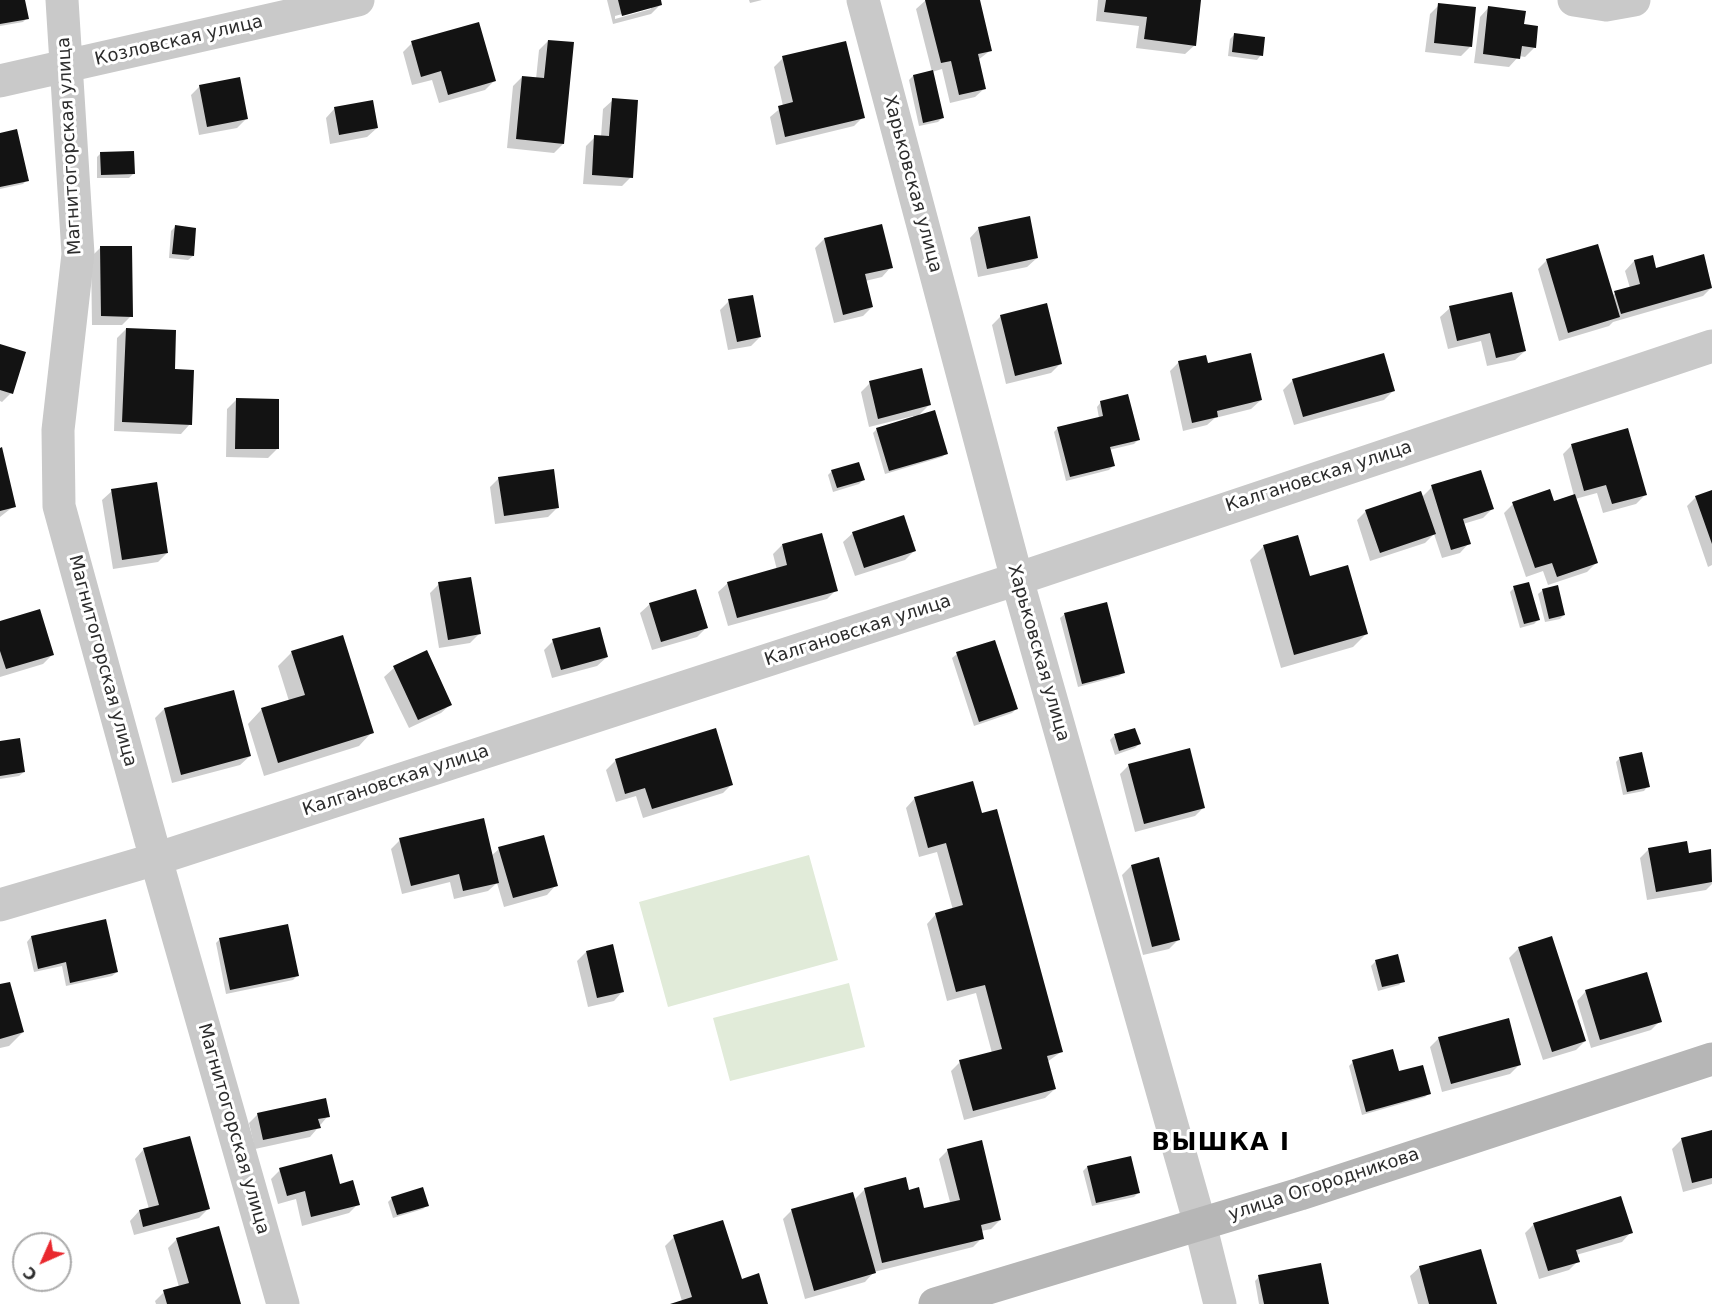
<!DOCTYPE html>
<html>
<head>
<meta charset="utf-8">
<style>
  body { margin:0 }
  #map { position:relative; width:1712px; height:1304px; overflow:hidden; background:#fff; font-family:"DejaVu Sans",sans-serif }
  canvas { display:block }
  .north { position:absolute; left:12px; top:1232px; width:60px; height:60px; box-sizing:border-box; background:#fff; border:2px solid #ababab; border-radius:50%; rotate:225deg; font-size:16px; font-weight:700; line-height:24px; text-align:center; color:#2c2c2c }
  .north::after { content:''; display:block; margin:auto; width:21px; height:27px; background:#e9282e; clip-path:polygon(50% 0,100% 100%,50% 72%,0 100%) }
</style>
</head>
<body>
<div id="map">
<canvas width="1712" height="1304"></canvas>
<div class="north">С</div>
</div>
<script>
const c = document.querySelector('canvas').getContext('2d');
c.lineJoin = 'round';
function fillPath(path, color) {
  c.fillStyle = color;
  c.fill(path, 'evenodd');
}
function shape(rows) {
  const path = new Path2D();
  for (const r of rows) {
    path.moveTo(r[0], r[1]);
    for (let i = 2; i < r.length; i += 2) path.lineTo(r[i], r[i + 1]);
  }
  return path;
}
function stroke(path, color, width, dash) {
  c.strokeStyle = color;
  c.lineWidth = width;
  c.lineCap = dash ? 'butt' : 'round';
  c.setLineDash(dash || []);
  c.stroke(path);
}
function drawText(font, color, halo, rows, align = 'center') {
  c.font = font + ' "DejaVu Sans",sans-serif';
  c.lineWidth = 6;
  c.setLineDash([]);
  c.textBaseline = 'middle';
  c.strokeStyle = halo;
  c.fillStyle = color;
  for (const [text, x, y, turn = 0] of rows) {
    c.save();
    c.translate(x, y);
    c.rotate((+turn || 0) * Math.PI / 180);
    c.textAlign = isNaN(turn) ? turn : align;
    if (halo) c.strokeText(text, 0, 0);
    c.fillText(text, 0, 0);
    c.restore();
  }
}
const green = shape([
  [809,855,838,960,668,1007,639,902],
  [849,983,865,1047,730,1081,713,1018]
]);
const shadow = shape([
  [0,0,24,0,27,18,23,22,0,26],
  [607,0,659,0,660,5,651,14,613,24],
  [651,6,651,9,615,19,615,16],
  [749,0,762,0,750,3],
  [926,0,978,0,991,50,978,60,985,88,975,97,950,103,942,69,932,72,942,118,938,122,919,126,909,80,913,76,932,72,916,9],
  [1098,0,1200,0,1195,45,1185,54,1136,48,1139,26,1096,21],
  [1439,5,1470,47,1461,56,1425,52,1430,14],
  [1489,7,1522,26,1535,47,1525,57,1519,56,1509,67,1474,63,1480,17],
  [1235,34,1261,55,1257,60,1228,56,1230,39],
  [548,41,563,144,554,153,507,148,513,86,522,77,536,79,539,50],
  [412,43,494,81,485,90,439,103,432,80,412,85,403,52],
  [783,58,863,117,854,126,776,145,770,117,783,106,774,67],
  [200,86,246,119,237,128,199,135,191,95],
  [613,100,631,177,622,186,583,184,586,146,595,137,601,137,603,109],
  [335,108,377,128,367,137,330,144,326,118],
  [0,134,27,180,23,184,0,189],
  [101,153,133,174,129,178,97,178,97,157],
  [175,227,193,256,188,260,169,258,171,231],
  [979,228,1037,258,1027,267,978,277,970,238],
  [824,239,891,267,882,277,865,281,872,307,863,316,834,323,815,248],
  [100,248,131,316,122,325,92,325,91,257],
  [1703,256,1712,287,1703,296,1613,322,1609,326,1559,341,1538,269,1547,260,1612,295,1630,288,1625,271,1634,261,1655,270],
  [729,301,760,337,751,346,728,350,720,310],
  [1450,308,1525,351,1515,360,1487,366,1481,341,1448,349,1440,317],
  [1001,316,1060,364,1051,373,1006,384,992,325],
  [126,329,173,370,190,424,181,434,114,431,117,338],
  [0,345,11,393,2,402,0,401],
  [1179,362,1261,400,1251,409,1215,418,1207,425,1183,431,1170,371],
  [1293,380,1393,391,1384,400,1294,425,1283,390],
  [870,383,929,405,916,418,947,453,942,457,885,474,873,433,877,429,914,418,913,416,869,427,861,392],
  [236,400,277,449,268,458,226,457,227,409],
  [1101,402,1138,440,1134,444,1109,450,1113,466,1109,470,1066,481,1054,432,1058,428,1099,418,1097,407],
  [1572,445,1645,495,1636,504,1603,513,1597,493,1575,499,1596,563,1587,572,1548,585,1543,571,1526,577,1504,513,1513,504,1553,503,1574,496,1563,454],
  [0,449,14,506,0,517],
  [832,471,863,480,859,484,833,492,828,475],
  [1480,472,1492,509,1483,518,1463,524,1469,543,1460,553,1442,558,1434,534,1425,543,1370,561,1357,520,1366,511,1422,497,1432,487],
  [499,478,558,507,548,517,495,524,490,487],
  [112,491,167,553,158,562,113,569,102,500],
  [1712,492,1712,565,1708,567,1687,506,1696,497],
  [853,533,914,551,905,560,855,576,843,542],
  [782,545,836,590,827,599,728,626,718,592,728,583,777,570,773,554],
  [1264,546,1309,578,1366,634,1353,647,1281,668,1250,560],
  [439,584,479,634,470,643,439,648,430,593],
  [1514,588,1539,619,1534,624,1520,628,1510,592],
  [1543,590,1564,615,1560,619,1545,622,1538,594],
  [650,604,706,628,697,637,652,650,640,613],
  [1065,614,1124,672,1119,676,1078,687,1060,618],
  [0,622,52,655,43,664,0,677],
  [553,641,607,657,597,666,552,678,544,650],
  [994,642,1016,709,1012,713,974,726,952,658,957,654],
  [292,652,372,732,359,746,264,776,248,724,261,710,289,701,278,666],
  [427,652,451,704,441,713,409,728,384,677,394,668],
  [164,709,250,756,240,765,172,783,155,718],
  [1114,736,1139,744,1135,748,1115,755,1110,740],
  [0,743,24,772,19,776,0,779],
  [1620,758,1648,786,1644,791,1623,795,1616,762],
  [616,760,732,784,723,793,643,818,636,796,616,802,606,770],
  [1129,765,1204,807,1195,816,1135,832,1120,774],
  [915,798,981,815,1061,1052,1047,1062,1055,1089,1045,1098,964,1120,951,1071,960,1062,992,1053,976,993,947,1001,927,924,936,914,953,910,937,852,919,857,906,808],
  [400,840,491,856,499,849,556,885,547,895,504,907,497,883,488,891,454,899,450,882,402,894,391,849],
  [1649,849,1688,854,1710,851,1712,884,1706,890,1647,900,1640,858],
  [1131,866,1178,940,1169,949,1143,955,1122,875],
  [105,921,117,972,112,976,66,986,62,966,34,972,27,942,31,937],
  [1551,938,1585,1041,1576,1050,1543,1060,1509,958,1518,949],
  [220,939,297,976,293,980,226,994,216,943],
  [586,952,623,991,614,1001,588,1007,577,961],
  [1375,962,1403,981,1399,985,1378,991,1371,966],
  [0,986,23,1032,9,1046,0,1048],
  [1586,991,1660,1021,1651,1030,1591,1048,1577,1001],
  [1439,1038,1519,1065,1510,1074,1442,1092,1430,1047],
  [1353,1062,1429,1093,1425,1097,1362,1115,1349,1066],
  [258,1114,328,1116,310,1137,255,1149,249,1123],
  [1712,1131,1712,1184,1683,1192,1672,1149,1681,1140],
  [144,1149,208,1209,199,1218,134,1235,130,1221,139,1211,149,1209,135,1159],
  [948,1150,1000,1220,991,1229,981,1231,982,1238,973,1247,874,1272,865,1282,805,1299,783,1219,792,1210,854,1200,865,1189,908,1192,923,1210,950,1202,939,1159],
  [1087,1167,1138,1193,1134,1197,1092,1206,1083,1171],
  [280,1170,339,1186,358,1204,349,1213,302,1226,296,1199,278,1204,271,1179],
  [392,1198,427,1205,423,1209,393,1218,388,1202],
  [1534,1224,1631,1232,1622,1242,1576,1255,1578,1261,1569,1270,1539,1279,1525,1233],
  [674,1237,741,1281,767,1304,674,1304,682,1301,665,1246],
  [177,1239,239,1304,156,1304,155,1301,164,1292,179,1287,168,1248],
  [1420,1267,1495,1304,1418,1304,1410,1276],
  [1259,1277,1327,1304,1259,1304,1255,1281]
]);
const building = shape([
  [0,0,25,0,29,19,0,24],
  [618,0,661,0,662,5,622,16],
  [925,0,980,0,992,51,978,54,986,89,959,95,951,61,941,63],
  [1106,0,1201,0,1196,46,1144,39,1147,17,1104,12],
  [1438,3,1476,7,1472,47,1434,43],
  [1488,6,1526,11,1524,24,1538,26,1536,48,1522,46,1520,59,1483,54],
  [479,22,496,81,448,95,441,71,421,77,411,41],
  [1234,33,1265,37,1263,56,1232,52],
  [548,40,574,42,564,144,516,139,522,76,544,78],
  [846,41,865,118,785,137,778,106,793,102,782,56],
  [933,70,944,118,923,123,913,75],
  [240,77,248,119,207,127,199,85],
  [612,98,638,100,633,178,592,175,594,135,609,136],
  [373,100,378,128,339,135,334,107],
  [17,129,29,181,0,187,0,133],
  [134,151,135,174,101,175,100,152],
  [1030,216,1038,258,987,269,978,227],
  [882,224,893,268,865,274,873,307,843,315,824,238],
  [175,225,196,228,194,256,172,254],
  [1598,244,1620,317,1568,333,1546,259],
  [100,246,132,246,133,317,101,316],
  [1704,254,1712,288,1621,314,1614,291,1640,284,1634,260,1653,255,1656,268],
  [1512,292,1526,351,1496,358,1490,333,1457,341,1449,306],
  [753,295,761,337,737,342,728,299],
  [1047,303,1062,364,1015,376,1000,315],
  [126,328,176,330,175,369,194,370,192,425,122,422],
  [0,344,26,352,13,394,0,390],
  [1251,353,1262,400,1217,411,1218,417,1192,423,1178,361,1206,355,1208,363],
  [1384,353,1395,391,1303,417,1292,379],
  [922,368,931,405,878,419,869,381],
  [1128,394,1140,440,1110,447,1115,466,1070,477,1057,427,1103,416,1100,401],
  [236,398,279,399,279,449,235,449],
  [935,410,948,454,889,471,876,428],
  [1628,428,1647,495,1612,504,1606,485,1584,491,1571,444],
  [2,447,16,507,0,511,0,448],
  [859,462,865,480,837,488,831,470],
  [554,469,559,508,504,516,498,477],
  [1481,470,1494,509,1463,519,1471,544,1451,550,1431,485],
  [157,482,168,553,122,560,111,489],
  [1550,489,1554,501,1575,494,1598,563,1557,577,1552,563,1535,568,1512,502],
  [1712,490,1712,544,1695,496],
  [1421,491,1436,534,1380,553,1365,510],
  [904,515,916,551,864,568,852,532],
  [822,533,838,591,737,618,727,582,787,565,782,544],
  [1298,535,1310,576,1348,565,1368,634,1294,655,1263,545],
  [471,577,481,634,448,640,438,582],
  [1529,582,1540,620,1524,624,1513,586],
  [1558,585,1565,615,1549,619,1542,589],
  [696,589,708,628,661,642,649,603],
  [1107,602,1125,673,1082,684,1064,613],
  [40,609,54,655,6,669,0,651,0,621],
  [600,627,608,657,561,670,552,639],
  [343,635,374,733,278,763,261,708,305,695,291,651],
  [995,640,1018,709,979,722,956,652],
  [427,650,452,705,418,720,393,666],
  [234,690,251,756,181,775,164,708],
  [716,728,733,785,652,809,645,788,625,794,615,759],
  [1135,728,1141,744,1119,751,1114,734],
  [20,738,25,772,0,776,0,741],
  [1190,748,1205,808,1144,824,1128,764],
  [1642,752,1650,787,1627,792,1619,757],
  [973,781,982,813,997,809,1063,1052,1047,1056,1056,1089,973,1111,959,1060,1002,1049,985,985,956,992,935,913,963,905,946,843,928,848,914,797],
  [484,818,499,883,463,891,459,874,411,886,399,838],
  [544,835,558,886,513,898,498,847],
  [1687,841,1689,853,1711,849,1712,882,1656,892,1648,848],
  [1159,857,1180,940,1152,947,1131,865],
  [106,919,118,972,70,983,66,962,38,969,31,936],
  [288,924,299,976,230,990,219,938],
  [1552,936,1586,1041,1552,1052,1518,947],
  [613,944,624,992,597,998,586,951],
  [1398,954,1405,982,1382,987,1375,960],
  [1647,972,1662,1022,1600,1040,1585,990],
  [10,982,24,1032,0,1039,0,984],
  [1509,1018,1521,1065,1451,1084,1438,1037],
  [1393,1049,1399,1071,1423,1065,1431,1094,1366,1112,1352,1060],
  [326,1098,330,1117,318,1119,321,1128,263,1140,257,1113],
  [1712,1130,1712,1178,1692,1183,1681,1138],
  [190,1136,210,1209,143,1227,139,1210,159,1205,143,1148],
  [982,1140,1001,1220,981,1225,984,1239,882,1263,864,1188,906,1177,909,1190,919,1187,924,1208,960,1200,947,1149],
  [332,1154,340,1184,353,1180,360,1205,311,1217,305,1191,287,1196,279,1168],
  [1131,1156,1140,1193,1096,1203,1087,1166],
  [423,1187,429,1206,397,1215,391,1197],
  [853,1192,876,1273,814,1291,791,1209],
  [1621,1196,1633,1233,1576,1250,1580,1262,1548,1271,1533,1223],
  [723,1220,742,1279,759,1273,768,1304,670,1304,692,1297,673,1235],
  [219,1226,241,1304,167,1304,163,1290,189,1283,176,1238],
  [1481,1249,1497,1304,1429,1304,1419,1266],
  [1321,1263,1329,1304,1264,1304,1258,1275]
]);
const minor = shape([
  [62,0,78,254,58,430,59,506,156,859,283,1304],
  [863,0,1017,579,1200,1224,1220,1304],
  [1574,0,1606,5,1634,0],
  [0,81,358,0],
  [0,905,156,859,1017,579,1712,346]
]);
const secondary = shape([
  [935,1304,1300,1194,1712,1059]
]);
const streetNames = [
  ["Козловская улица",179,41,-13],
  ["Магнитогорская улица",70,146,-93],
  ["Харьковская улица",912,184,75],
  ["Калгановская улица",1319,477,-18],
  ["Калгановская улица",858,631,-18],
  ["Харьковская улица",1038,653,74],
  ["Магнитогорская улица",102,661,75],
  ["Калгановская улица",396,781,-18],
  ["Магнитогорская улица",233,1129,74],
  ["улица Огородникова",1324,1185,-18]
];
const districtNames = [
  ["ВЫШКА I",1221,1144]
];
fillPath(green, '#e1ebd9');
fillPath(shadow, '#0003');
fillPath(building, '#131313');
stroke(minor, '#c9c9c9', 33);
stroke(secondary, '#b6b6b6', 33);
drawText('18px', '#2c2c2c', '#fff', streetNames);
c.letterSpacing = '1.5px';
drawText('bold 24px', '#000', '#fff', districtNames);
c.letterSpacing = '0px';
</script>
</body>
</html>
